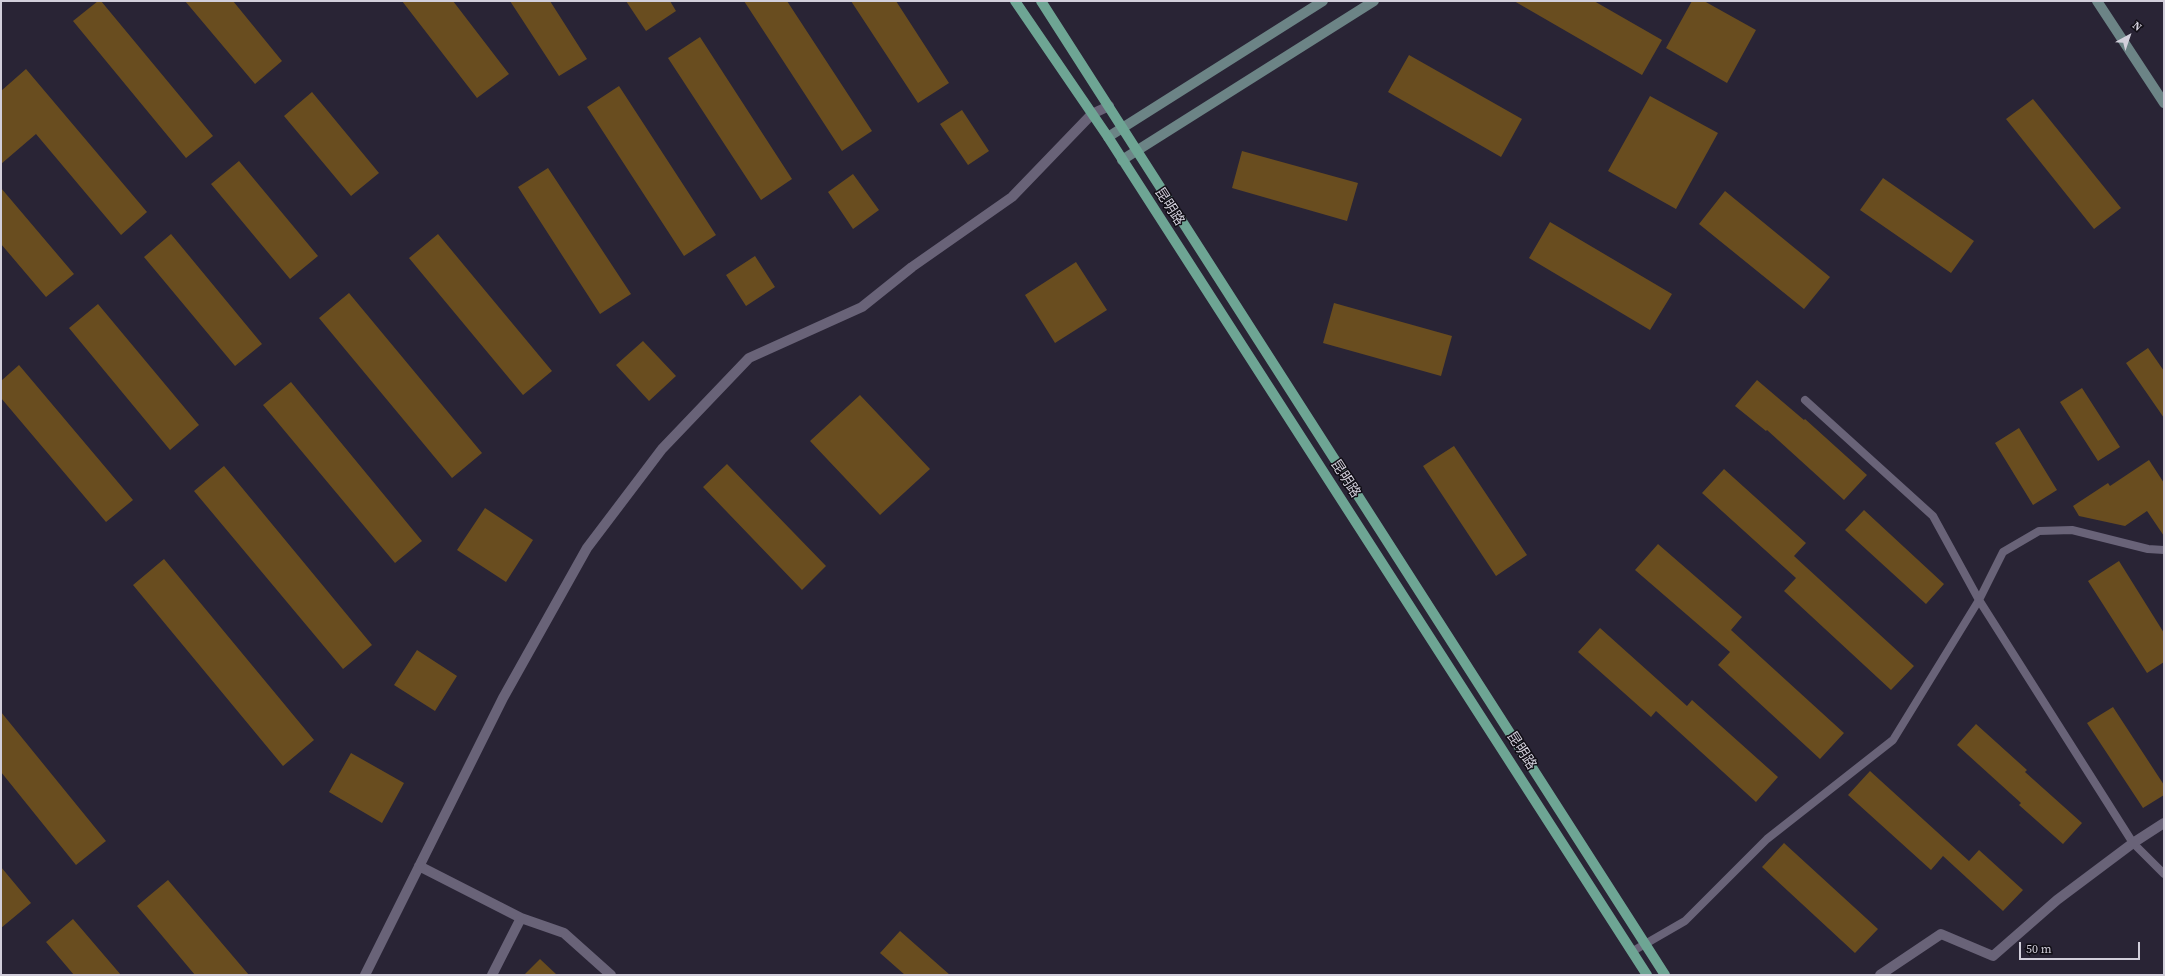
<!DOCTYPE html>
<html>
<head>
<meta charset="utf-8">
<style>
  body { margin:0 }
  #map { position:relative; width:2165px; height:976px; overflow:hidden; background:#292435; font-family:"Source Serif 4",serif }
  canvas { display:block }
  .frame { position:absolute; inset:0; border:2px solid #d2cfdb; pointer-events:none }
  .north { position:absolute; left:2109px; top:16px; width:40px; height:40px; -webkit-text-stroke:3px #110e16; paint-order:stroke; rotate:40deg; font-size:11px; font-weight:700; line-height:16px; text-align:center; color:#d2cfdb }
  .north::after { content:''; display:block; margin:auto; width:14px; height:18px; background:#d2cfdb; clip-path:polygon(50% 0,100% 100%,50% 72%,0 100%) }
  .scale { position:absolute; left:2019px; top:942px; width:121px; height:18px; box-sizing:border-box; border:2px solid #d2cfdb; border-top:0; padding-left:5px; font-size:12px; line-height:14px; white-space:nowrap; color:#d2cfdb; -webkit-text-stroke:3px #110e16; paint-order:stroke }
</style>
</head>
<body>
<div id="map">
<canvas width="2165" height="976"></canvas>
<div class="frame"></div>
<div class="north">N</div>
<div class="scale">50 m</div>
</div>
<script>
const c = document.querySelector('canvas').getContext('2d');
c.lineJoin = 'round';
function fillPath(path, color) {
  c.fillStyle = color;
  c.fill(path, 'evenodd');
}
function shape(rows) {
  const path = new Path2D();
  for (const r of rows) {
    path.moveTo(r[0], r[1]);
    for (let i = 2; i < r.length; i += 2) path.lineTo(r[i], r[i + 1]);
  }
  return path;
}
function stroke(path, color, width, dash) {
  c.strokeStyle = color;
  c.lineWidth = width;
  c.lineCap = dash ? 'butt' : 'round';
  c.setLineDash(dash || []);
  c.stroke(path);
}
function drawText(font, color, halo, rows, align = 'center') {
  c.font = font + ' "Source Serif 4","Noto Sans SC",serif';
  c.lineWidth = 3;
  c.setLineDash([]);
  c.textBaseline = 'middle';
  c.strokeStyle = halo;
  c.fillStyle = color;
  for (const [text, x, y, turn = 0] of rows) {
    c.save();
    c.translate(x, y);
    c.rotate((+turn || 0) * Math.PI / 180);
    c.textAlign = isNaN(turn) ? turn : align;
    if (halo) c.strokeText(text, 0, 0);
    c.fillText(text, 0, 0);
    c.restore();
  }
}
const building = shape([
  [98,1,101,1,213,136,186,158,73,21],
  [185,1,233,1,282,61,255,84],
  [402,1,453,1,509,74,477,98],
  [510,1,550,1,587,59,559,76],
  [626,1,670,1,676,11,646,31],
  [744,1,787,1,872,131,842,151],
  [851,1,896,1,949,83,918,103],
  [1514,1,1594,1,1662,40,1642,75],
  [1692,1,1704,1,1756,30,1727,83,1666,48],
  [700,37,792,179,761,200,668,58],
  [1409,55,1522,119,1501,157,1388,92],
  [26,69,147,212,121,235,36,134,1,164,1,91],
  [619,86,716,235,684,256,587,107],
  [312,92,379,173,351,196,284,116],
  [1650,96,1718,133,1676,209,1608,171],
  [2033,99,2121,208,2094,229,2006,119],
  [962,110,989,151,968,165,940,124],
  [1242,151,1358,183,1347,221,1232,188],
  [239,161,318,256,290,279,211,184],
  [548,168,631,294,600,314,518,187],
  [853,174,879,210,853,229,828,192],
  [1883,178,1974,241,1951,273,1860,210],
  [1,188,74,274,46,297,1,244],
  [1725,191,1830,277,1804,309,1699,224],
  [1550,222,1672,294,1650,330,1529,258],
  [171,234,262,344,235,366,144,257],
  [438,234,552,371,523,395,409,258],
  [755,256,775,287,746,306,726,275],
  [1076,262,1107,310,1055,343,1025,295],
  [349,293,482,453,452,478,319,318],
  [1334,303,1452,336,1441,376,1323,343],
  [98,304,199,425,170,450,69,328],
  [643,341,676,376,649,401,616,365],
  [2148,348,2164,371,2164,418,2126,363],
  [19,365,133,500,106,522,1,398,1,381],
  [1757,380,1804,420,1805,419,1867,475,1844,500,1767,430,1766,431,1735,406],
  [291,382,422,541,395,563,263,405],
  [2082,388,2120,447,2098,461,2060,402],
  [860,395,930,469,880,515,810,441],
  [2019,428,2057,490,2033,505,1995,443],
  [1454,446,1527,555,1496,576,1423,466],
  [2149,460,2164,483,2164,536,2147,511,2125,526,2079,516,2073,506,2108,483,2110,486],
  [727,464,826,566,802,590,703,487],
  [224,466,372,645,343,669,194,491],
  [1724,469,1806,543,1794,556,1914,666,1891,690,1784,591,1796,578,1702,493],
  [485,508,533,540,506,582,457,550],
  [1864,510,1944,584,1926,604,1845,530],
  [1658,544,1742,617,1731,630,1844,733,1820,759,1718,665,1730,652,1635,570],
  [164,559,314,740,283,766,133,585],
  [2119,561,2164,633,2164,662,2147,673,2088,581],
  [1600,628,1687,706,1692,700,1778,777,1756,802,1656,711,1651,717,1578,652],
  [417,650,457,676,435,711,394,685],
  [2113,707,2164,785,2164,795,2143,808,2087,723],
  [1,712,106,841,76,865,1,772],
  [1976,724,2027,770,2025,772,2082,823,2063,844,2019,805,2021,803,1957,745],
  [351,753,404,783,382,823,329,792],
  [1870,771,1969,861,1979,850,2023,890,2003,911,1943,856,1931,870,1848,795],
  [1784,843,1878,929,1855,953,1762,867],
  [1,867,31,903,1,928],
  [168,880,249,975,195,975,137,906],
  [73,919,121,975,74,975,46,942],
  [900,931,950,975,905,975,880,953],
  [540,959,557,975,524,975]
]);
const service = shape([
  [1805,400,1933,516,1979,600,2133,843,2164,874],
  [1633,951,1685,921,1767,839,1893,740,1979,600,2003,552,2039,531,2072,530,2148,549,2164,550]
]);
const minor = shape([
  [419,866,521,918,564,933,611,975],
  [365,975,503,698,587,548,662,449,749,358,862,307,912,267,1012,197,1092,114,1109,106],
  [492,975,521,918],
  [1880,975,1941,934,1993,956,2057,900,2133,843,2164,823]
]);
const secondary = shape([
  [2097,1,2164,103],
  [1108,137,1323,1],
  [1122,160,1374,1]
]);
const primary = shape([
  [1015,1,1108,137,1647,975],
  [1041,1,1665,975]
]);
const streetNames = [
  ["昆明路",1169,207,57],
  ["昆明路",1345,479,57],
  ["昆明路",1521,751,57]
];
fillPath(building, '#694d1f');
stroke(service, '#696378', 8);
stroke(minor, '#696378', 10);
stroke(secondary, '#6c8486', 10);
stroke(primary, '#6ea594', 10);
drawText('14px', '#d2cfdb', '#110e16', streetNames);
</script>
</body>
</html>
